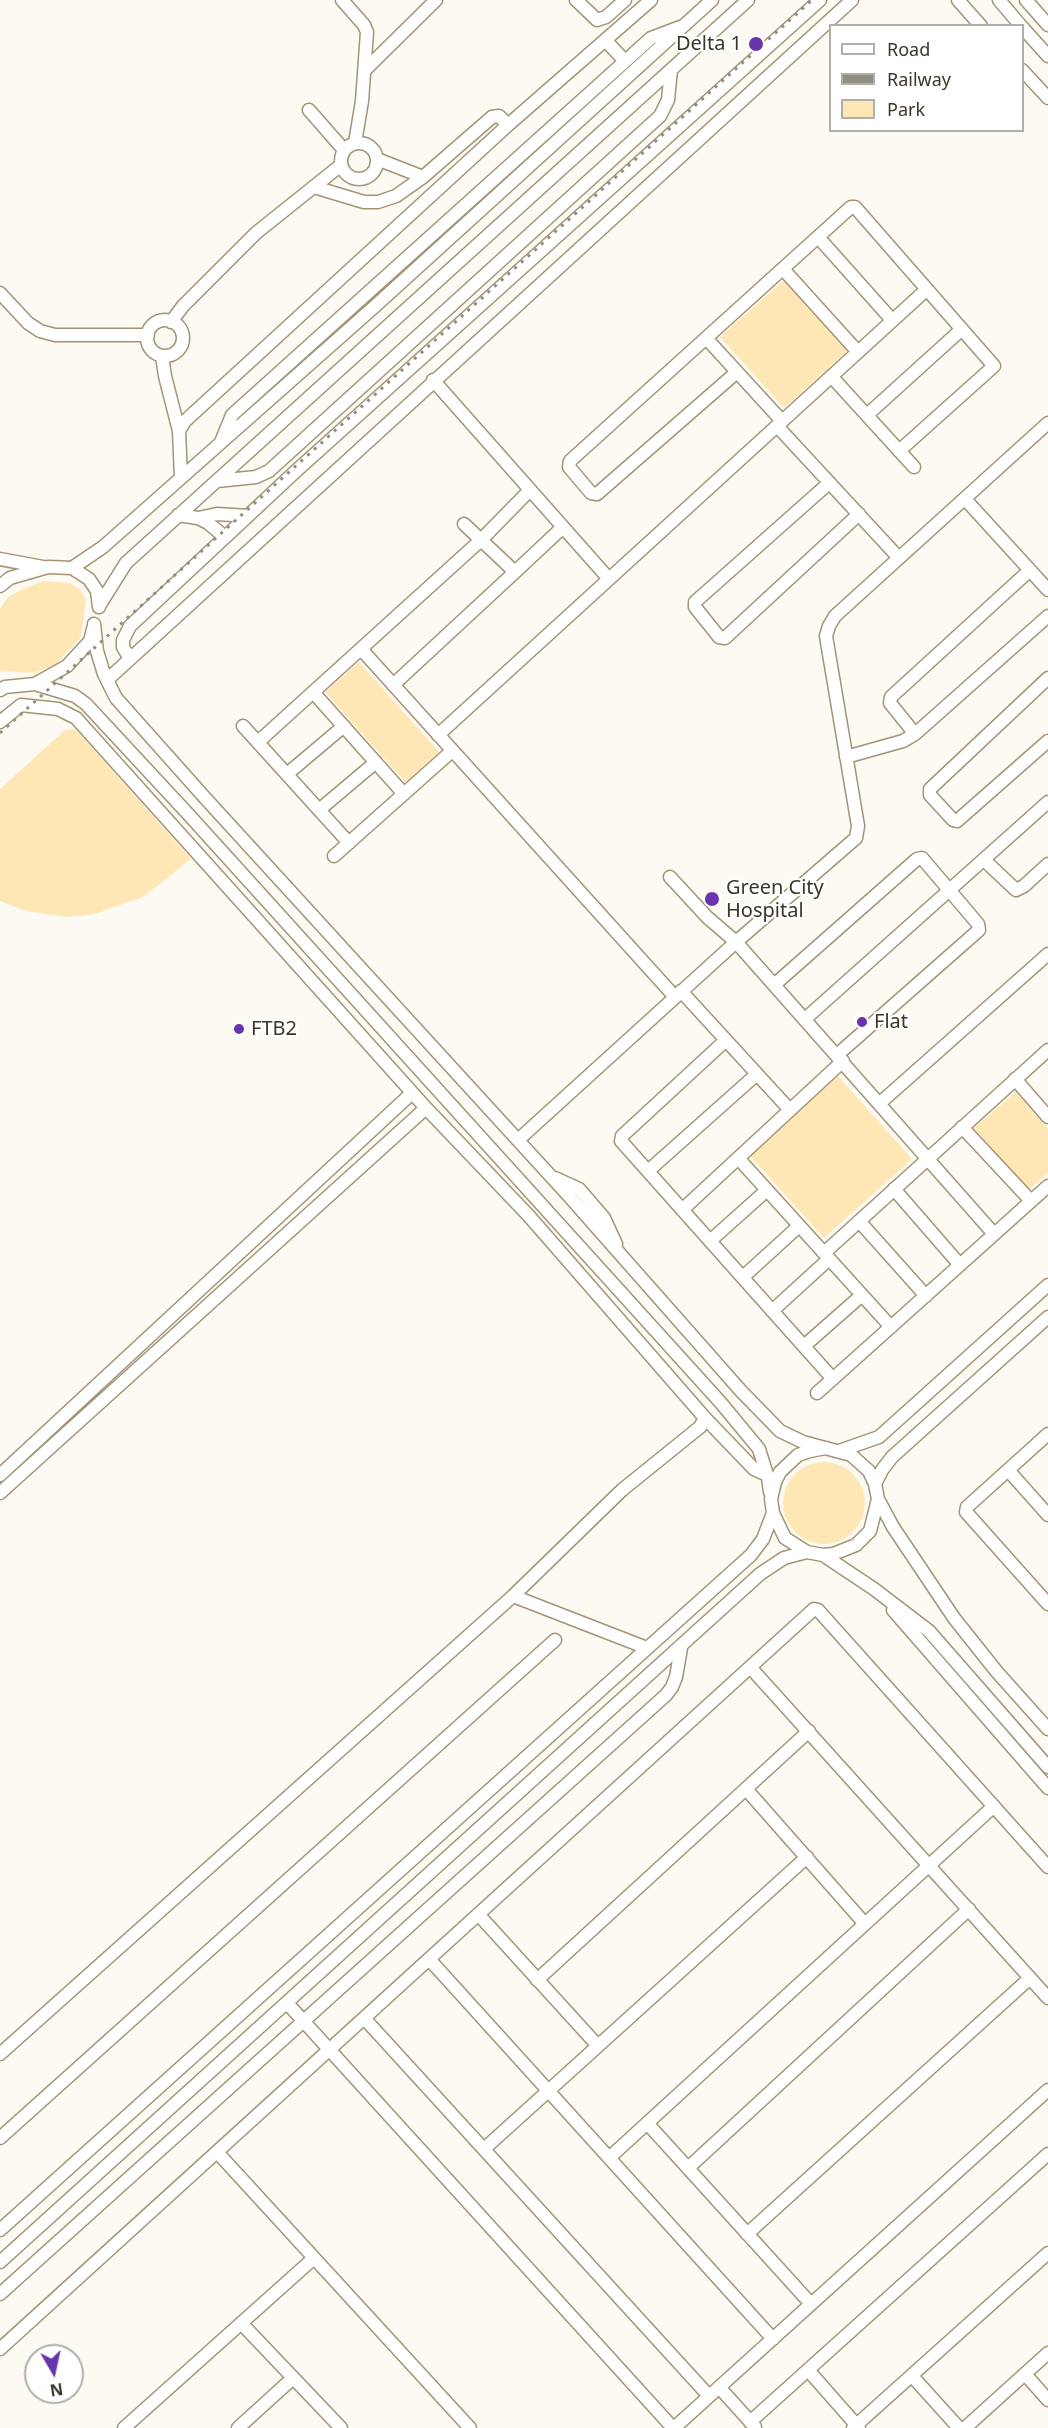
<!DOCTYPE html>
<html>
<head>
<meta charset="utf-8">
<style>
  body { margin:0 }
  #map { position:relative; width:1048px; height:2428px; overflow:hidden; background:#fdfaf4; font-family:"Noto Sans",sans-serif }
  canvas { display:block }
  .legend { position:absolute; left:829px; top:24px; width:195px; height:108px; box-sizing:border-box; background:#fff; border:2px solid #b1afa9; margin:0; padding:8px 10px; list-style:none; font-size:18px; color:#3c3629 }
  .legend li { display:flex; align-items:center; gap:12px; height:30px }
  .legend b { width:30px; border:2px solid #b1afa9 }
  .north { position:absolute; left:24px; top:2344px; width:60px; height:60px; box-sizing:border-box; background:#fff; border:2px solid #b1afa9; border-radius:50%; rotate:171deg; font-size:16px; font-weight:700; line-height:24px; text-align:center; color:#3c3629 }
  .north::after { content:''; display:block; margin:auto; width:21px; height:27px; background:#6834ab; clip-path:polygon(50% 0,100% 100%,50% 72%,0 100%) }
</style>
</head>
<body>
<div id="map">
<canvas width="1048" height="2428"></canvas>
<ul class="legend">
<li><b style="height:8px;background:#fff"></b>Road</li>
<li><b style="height:8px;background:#928e84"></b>Railway</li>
<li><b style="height:16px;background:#ffe7b5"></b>Park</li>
</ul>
<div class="north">N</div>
</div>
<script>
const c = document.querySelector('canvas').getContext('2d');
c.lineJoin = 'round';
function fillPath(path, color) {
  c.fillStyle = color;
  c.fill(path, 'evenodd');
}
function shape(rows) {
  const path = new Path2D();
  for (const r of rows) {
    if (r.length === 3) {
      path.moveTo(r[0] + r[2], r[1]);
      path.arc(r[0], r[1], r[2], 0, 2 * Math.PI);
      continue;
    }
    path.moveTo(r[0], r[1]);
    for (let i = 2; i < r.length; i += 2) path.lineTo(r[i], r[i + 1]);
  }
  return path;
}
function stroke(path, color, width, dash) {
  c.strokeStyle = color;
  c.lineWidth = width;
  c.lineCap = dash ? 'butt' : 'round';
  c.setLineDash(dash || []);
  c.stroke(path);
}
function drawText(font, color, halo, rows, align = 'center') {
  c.font = font + ' "Noto Sans",sans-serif';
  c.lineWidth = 4.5;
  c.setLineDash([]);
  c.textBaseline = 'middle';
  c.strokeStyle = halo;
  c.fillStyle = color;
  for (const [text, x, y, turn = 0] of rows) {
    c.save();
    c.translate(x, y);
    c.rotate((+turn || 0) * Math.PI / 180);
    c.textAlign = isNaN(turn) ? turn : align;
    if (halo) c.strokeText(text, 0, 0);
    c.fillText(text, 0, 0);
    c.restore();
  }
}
const green = shape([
  [784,280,848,350,784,408,720,337],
  [44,581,70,583,80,589,86,600,81,637,56,664,35,673,0,671,0,609,8,597,27,587],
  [359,662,439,752,405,782,325,692],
  [75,729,191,859,143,897,94,914,69,917,26,911,0,901,0,789,65,730],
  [838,1076,912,1159,824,1238,750,1156],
  [1016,1092,1048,1129,1048,1173,1028,1190,974,1128],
  [824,1503,41]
]);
const minor = shape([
  [342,0,364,25,367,32,362,101,355,143],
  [576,0,597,20,606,17,625,0],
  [958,0,981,26],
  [999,0,1021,26],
  [1026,0,1048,25],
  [1022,27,1048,56],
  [606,41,625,61],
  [1022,70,1048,98],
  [364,71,436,0],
  [309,110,344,150],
  [359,161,18],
  [377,159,423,177,492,117,499,116,508,125],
  [314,187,364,202,378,202,396,196,423,177],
  [818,237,892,320],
  [783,269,858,352],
  [0,293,28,323,40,331,55,335,148,335],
  [165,338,18],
  [171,322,183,306,256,233,341,165],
  [706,338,782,421],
  [162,356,165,376,179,431],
  [737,372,597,494,591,493,569,467,570,461,851,207,855,207,994,366,899,451],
  [831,376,914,467],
  [433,380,609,579],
  [867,415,962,329],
  [777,426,899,558],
  [221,442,232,415,651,38,680,27],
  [181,478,179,431,185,421,508,125,651,0],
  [217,481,256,477,269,471,660,116,668,100,671,70],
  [829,483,695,602,695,607,719,637,725,638,859,514],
  [965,499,1048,590],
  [178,515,198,518,208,523,225,537],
  [198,518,217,514,248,516],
  [0,559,43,567],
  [72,568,103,547,181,478,373,308,712,0],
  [515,572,563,527],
  [0,586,10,578,48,567,72,568,89,579,97,591,99,607],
  [99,606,126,563,748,0],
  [94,624,97,651,104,674,116,698,206,799,568,1195,741,1391,780,1431,803,1442,851,1455,869,1471,875,1484,878,1499,870,1531,856,1545,833,1554,823,1555,807,1552,785,1538,773,1513,771,1499,775,1482,780,1472,798,1455,810,1451,826,1448],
  [361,649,675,997],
  [130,659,123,647,123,640,130,626,296,471,820,0],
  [1048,678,930,789,930,795,953,820,957,821,1048,741],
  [107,680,852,0],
  [35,684,75,696,86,704,189,815,721,1403,759,1449,768,1478,770,1492],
  [393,685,515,572,464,524],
  [0,690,5,687,35,684,67,666,90,641,93,629],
  [313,692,404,794],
  [0,722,21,705,58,709,76,718,426,1108,529,1216,705,1418,700,1427,622,1490,513,1596,0,2054],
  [243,726,349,843],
  [915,734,890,703,891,697,1030,570],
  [438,735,926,290],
  [258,742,481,540,530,490],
  [846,757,903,741,915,734,1048,616],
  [287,774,344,726],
  [319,810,376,762],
  [334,856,452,751],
  [984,860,1016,890,1024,886,1048,864],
  [670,877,707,917,736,942,994,1234],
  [774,985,917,859,922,858,978,924,979,930,837,1055],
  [681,991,790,1110],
  [805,1019,1048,802],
  [726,1040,622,1136,621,1141,833,1379],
  [1015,1079,1048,1117],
  [880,1103,1048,954],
  [962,1127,1031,1201],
  [518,1140,736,942,856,838,858,826,826,636,829,626,835,616,1048,423],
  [738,1158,891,1327],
  [648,1171,757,1074],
  [555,1178,579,1189,586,1197,604,1218,616,1244],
  [894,1189,960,1265],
  [682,1210,843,1061],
  [859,1221,926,1296],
  [710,1241,767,1190],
  [824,1253,1048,1050],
  [743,1277,799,1226],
  [772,1311,829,1259],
  [804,1346,862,1295],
  [817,1393,1048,1186],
  [705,1418,754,1469,767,1475],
  [1048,1434,967,1507,966,1512,1048,1604],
  [839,1451,879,1437,1048,1285],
  [1008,1470,1048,1515],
  [0,1475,412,1093],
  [875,1484,882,1470,892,1457,1048,1317],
  [0,1493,426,1108],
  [878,1499,893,1527,954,1618,997,1672,1048,1729],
  [823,1555,874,1589,929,1631,1048,1767],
  [513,1596,647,1648],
  [893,1610,1048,1788],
  [750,1667,1048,1998],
  [746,1789,865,1924],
  [478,1914,598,2046],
  [429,1959,773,2339],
  [537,1980,809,1731],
  [287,2003,673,2428],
  [364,2018,709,2396],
  [647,2123,811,2304],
  [0,2138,555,1640],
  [484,2149,807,1857],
  [217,2152,470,2428],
  [609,2158,994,1806],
  [688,2168,969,1909],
  [0,2230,751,1555,763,1539,773,1513],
  [747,2234,1030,1978],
  [0,2262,760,1574,784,1558,807,1552],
  [0,2294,666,1695,672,1687,676,1677,681,1648],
  [241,2323,341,2428],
  [0,2349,814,1609,818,1610,1048,1867],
  [808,2370,859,2428],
  [1025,2374,1048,2400],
  [912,2376,959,2428],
  [719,2387,755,2427],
  [750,2422,1048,2154],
  [124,2428,314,2258],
  [238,2428,293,2378],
  [674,2428,1048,2090],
  [853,2428,1048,2253],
  [965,2428,1048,2353]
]);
const rail = shape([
  [0,733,812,0]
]);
const markers = [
  [756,44,8,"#6834ab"],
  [712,899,8,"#6834ab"],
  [862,1022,6,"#6834ab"],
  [239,1029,6,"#6834ab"]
];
const poiNames = [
  ["Delta 1",742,44,"right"],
  ["Green City",726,888],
  ["Hospital",726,911],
  ["Flat",874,1022],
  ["FTB2",251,1029]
];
fillPath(green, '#ffe7b5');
stroke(minor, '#a29475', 15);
stroke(minor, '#fff', 12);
stroke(rail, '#928e84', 3, [3, 6]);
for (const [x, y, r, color] of markers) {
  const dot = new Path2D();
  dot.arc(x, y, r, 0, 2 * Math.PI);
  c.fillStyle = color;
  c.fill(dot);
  stroke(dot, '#fff', 2);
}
drawText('20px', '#3c3629', '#fff', poiNames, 'left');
</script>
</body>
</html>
